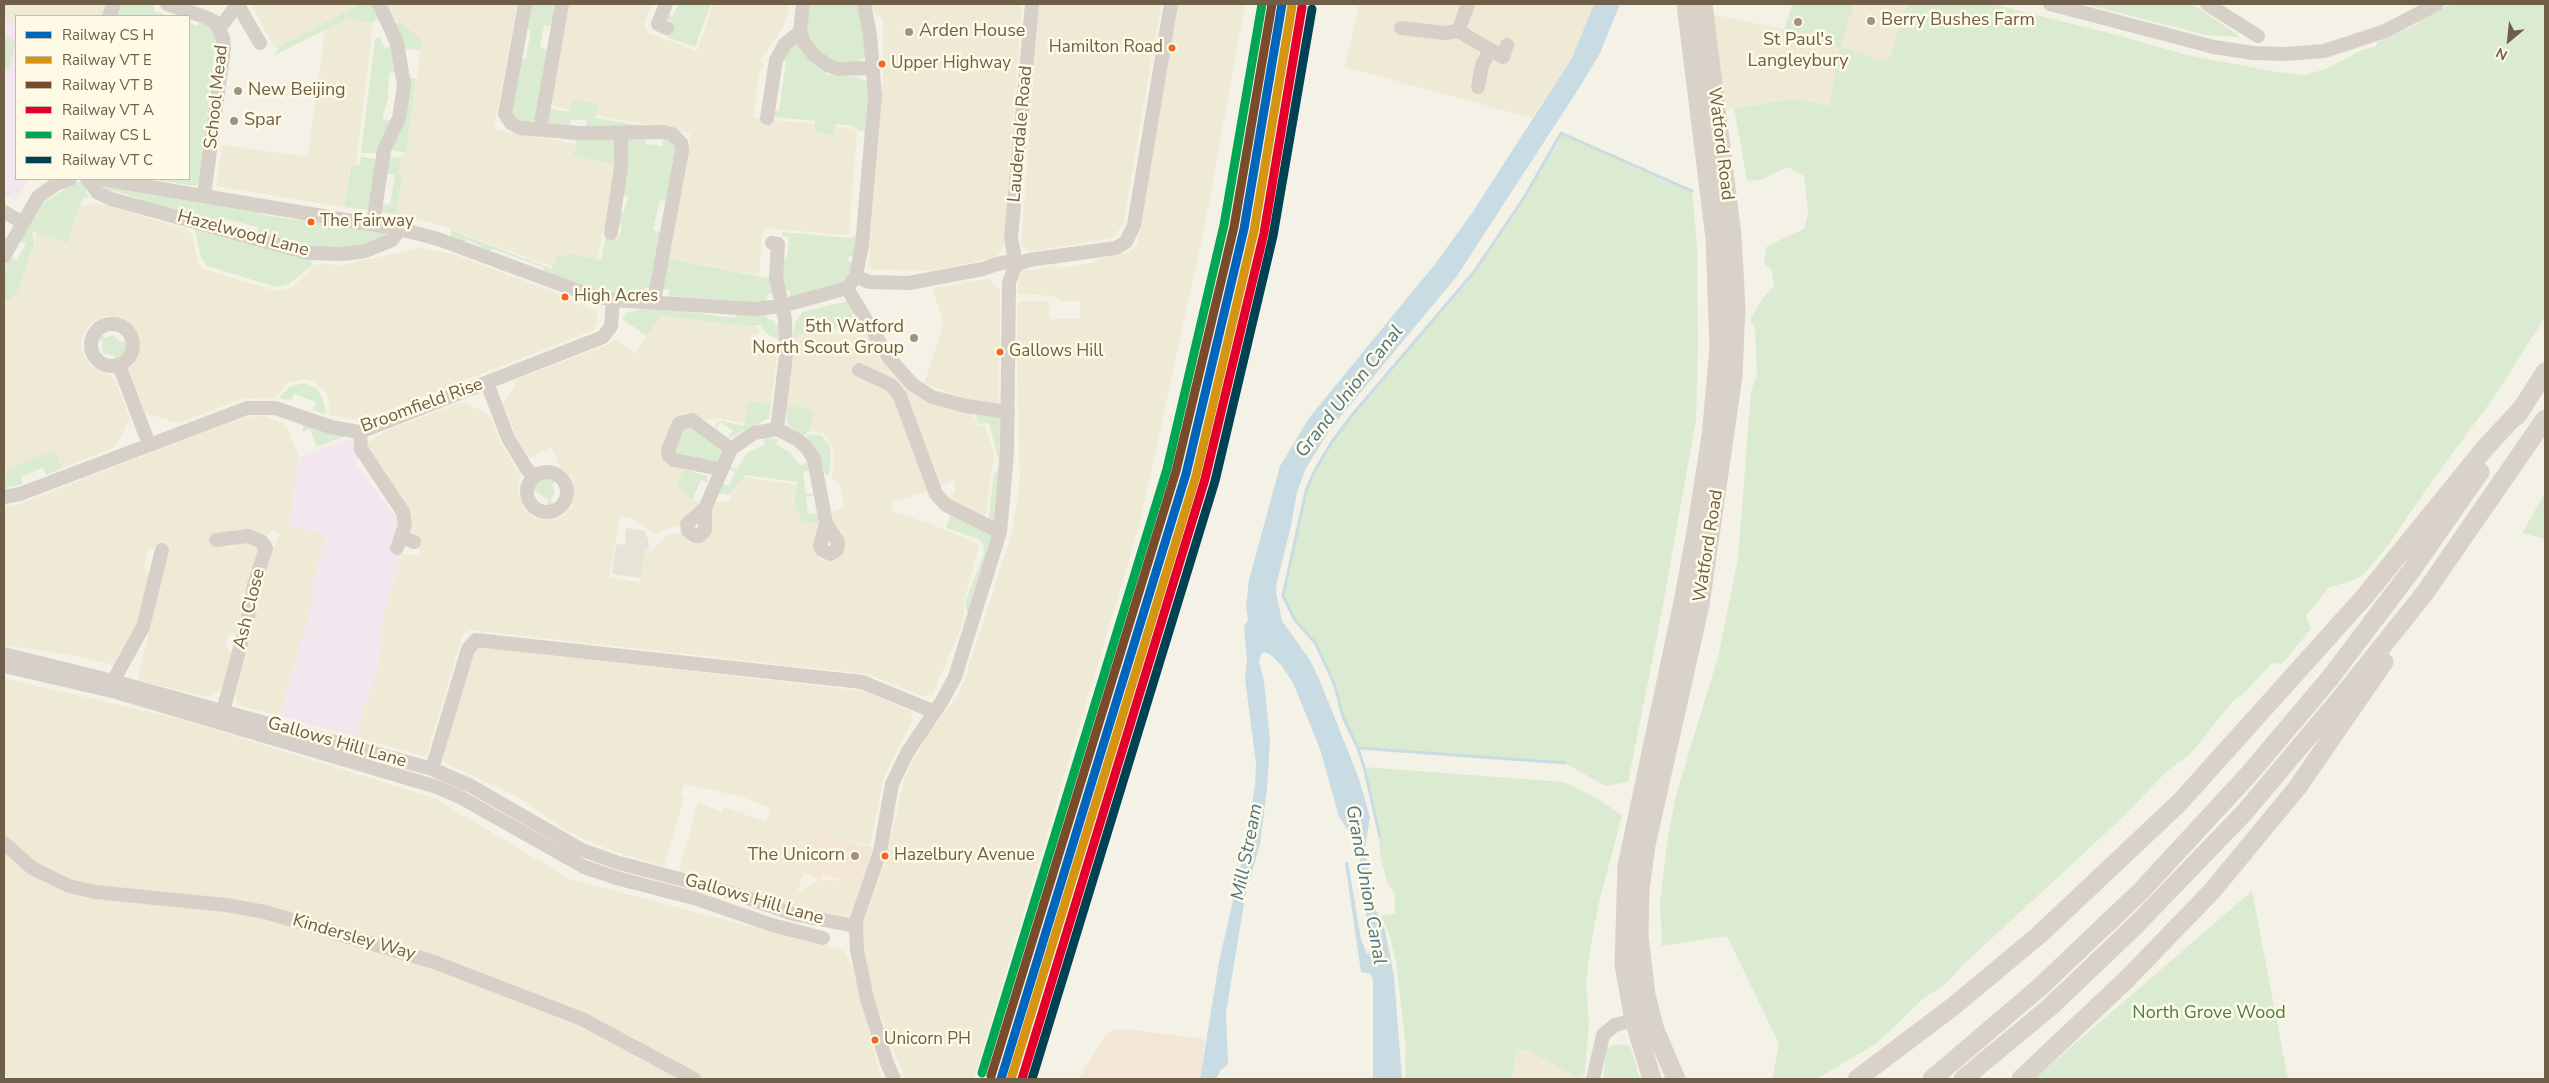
<!DOCTYPE html>
<html>
<head>
<meta charset="utf-8">
<style>
  body { margin:0 }
  #map { position:relative; width:2549px; height:1083px; overflow:hidden; background:#f4f2e6; font-family:"Nunito Sans",sans-serif }
  canvas { display:block }
  .frame { position:absolute; inset:0; border:5px solid #6f5f49; pointer-events:none }
  .legend { position:absolute; left:15px; top:15px; width:175px; height:165px; box-sizing:border-box; background:#fefae6; border:1px solid #c5bca7; margin:0; padding:6px 9px; list-style:none; font-size:15px; color:#6f5f49 }
  .legend li { display:flex; align-items:center; gap:10px; height:25px }
  .legend b { width:25px; border:1px solid #c5bca7 }
  .north { position:absolute; left:2484px; top:15px; width:50px; height:50px; -webkit-text-stroke:4px #fefae6; paint-order:stroke; rotate:208deg; font-size:14px; font-weight:700; line-height:20px; text-align:center; color:#6f5f49 }
  .north::after { content:''; display:block; margin:auto; width:18px; height:22px; background:#6f5f49; clip-path:polygon(50% 0,100% 100%,50% 72%,0 100%) }
</style>
</head>
<body>
<div id="map">
<canvas width="2549" height="1083"></canvas>
<div class="frame"></div>
<ul class="legend">
<li><b style="height:6px;background:#0065bd"></b>Railway CS H</li>
<li><b style="height:6px;background:#d59412"></b>Railway VT E</li>
<li><b style="height:6px;background:#7a4b2a"></b>Railway VT B</li>
<li><b style="height:6px;background:#e4002b"></b>Railway VT A</li>
<li><b style="height:6px;background:#00a651"></b>Railway CS L</li>
<li><b style="height:6px;background:#004153"></b>Railway VT C</li>
</ul>
<div class="north">N</div>
</div>
<script>
const c = document.querySelector('canvas').getContext('2d');
c.lineJoin = 'round';
function fillPath(path, color) {
  c.fillStyle = color;
  c.fill(path, 'evenodd');
}
function shape(rows) {
  const path = new Path2D();
  for (const r of rows) {
    if (r.length === 3) {
      path.moveTo(r[0] + r[2], r[1]);
      path.arc(r[0], r[1], r[2], 0, 2 * Math.PI);
      continue;
    }
    path.moveTo(r[0], r[1]);
    for (let i = 2; i < r.length; i += 2) path.lineTo(r[i], r[i + 1]);
  }
  return path;
}
function stroke(path, color, width, dash) {
  c.strokeStyle = color;
  c.lineWidth = width;
  c.lineCap = dash ? 'butt' : 'round';
  c.setLineDash(dash || []);
  c.stroke(path);
}
function drawText(font, color, halo, rows, align = 'center') {
  c.font = font + ' "Nunito Sans",sans-serif';
  c.lineWidth = 5;
  c.setLineDash([]);
  c.textBaseline = 'middle';
  c.strokeStyle = halo;
  c.fillStyle = color;
  for (const [text, x, y, turn = 0] of rows) {
    c.save();
    c.translate(x, y);
    c.rotate((+turn || 0) * Math.PI / 180);
    c.textAlign = isNaN(turn) ? turn : align;
    if (halo) c.strokeText(text, 0, 0);
    c.fillText(text, 0, 0);
    c.restore();
  }
}
const residential = shape([
  [4,4,107,4,101,16,16,16,16,23,4,19],
  [251,4,360,4,275,49],
  [385,4,517,4,494,129,576,144,574,156,616,165,611,199,597,259,567,253,566,257,557,255,553,267,434,223,396,215,403,176,399,175,401,158,406,153,422,40,393,18],
  [567,4,652,4,644,24,648,33,697,51,713,4,791,4,781,31,760,60,764,63,759,73,753,118,815,124,815,132,835,135,836,127,854,129,857,133,849,232,846,235,763,228,759,275,666,258,690,133,596,115,597,104,572,99,570,110,547,105],
  [870,4,1022,4,1004,244,1000,253,994,258,930,271,868,269,883,80,883,19,875,14],
  [1039,4,1161,4,1123,225,1112,238,1030,252,1021,245],
  [1178,4,1245,4,1205,224,1140,523,974,1079,905,1079,873,997,863,951,862,927,885,863,904,779,926,737,957,697,964,681,1012,533,1020,480,1017,383,1017,304,1021,301,1049,301,1050,319,1080,319,1080,301,1062,301,1055,296,1020,294,1018,293,1018,281,1023,271,1053,266,1058,269,1095,262,1102,258,1127,253,1134,249,1138,242],
  [1359,4,1594,4,1572,58,1532,118,1345,67],
  [1854,4,1907,4,1889,62,1840,48,1830,106,1794,99,1724,109,1711,14,1783,29,1839,47],
  [351,17,353,20,373,23,356,165,350,165,344,207,216,186,222,145,308,157,325,30],
  [93,204,105,205,187,229,192,235,199,265,204,269,276,291,290,289,316,264,342,265,420,248,453,254,548,290,595,311,598,320,594,330,368,418,357,420,329,415,330,404,325,390,312,381,305,379,288,382,276,398,242,399,178,423,145,413,129,369,139,352,136,331,123,319,108,316,92,323,82,336,81,344,85,359,91,366,114,377,130,419,115,447,62,468,55,450,4,475,4,304,12,300,16,295,36,241,35,232,67,242,80,206],
  [989,279,1000,289,999,403,997,404,965,399,924,383,944,323,932,288],
  [661,316,745,326,754,325,760,331,753,337,752,352,777,355,771,404,748,401,745,424,721,419,704,420,690,413,684,413,674,419,684,469,676,486,697,506,690,511,680,526,665,529,658,535,635,520,620,515,609,578,640,582,645,549,652,550,667,535,680,533,689,543,703,542,710,534,712,519,710,511,713,502,726,502,730,499,738,481,744,477,792,484,797,487,794,510,799,512,801,521,818,524,814,543,817,555,821,559,828,561,833,560,840,555,844,544,837,526,832,522,830,513,845,508,841,488,832,478,834,448,823,433,809,431,811,419,808,408,787,406,793,339,800,336,812,324,830,332,844,335,863,329,891,373,914,391,971,409,978,426,984,425,994,453,985,522,947,503,956,490,953,480,936,489,892,502,892,511,944,529,979,545,964,601,964,620,934,691,931,695,923,696,867,674,470,630,463,634,427,754,424,756,355,737,380,661,383,612,396,576,400,554,422,556,410,531,400,497,366,444,383,432,430,414,458,403,467,404,486,413,491,418,499,440,520,475,518,492,523,508,535,519,554,520,563,516,572,507,574,483,571,476,560,468,552,447,528,458,521,447,503,404,518,379,607,345,614,339,635,354],
  [265,416,283,423,288,429,299,458,289,525,327,534,313,581,311,609,279,716,239,705,235,695,255,623,253,603,263,570,280,534,273,530,265,536,241,529,211,535,226,548,234,546,234,542,243,541,258,547,260,551,245,591,238,630,236,633,229,633,226,646,232,654,223,684,219,691,209,697,148,683,138,678,168,550,155,547,147,551,144,567,150,574,136,635,114,665,83,657,4,645,4,506,20,504,209,430,246,417],
  [480,647,864,691,910,711,913,720,884,776,870,845,816,834,797,893,820,880,846,881,861,885,849,917,796,908,722,881,679,870,698,803,721,812,724,807,766,822,770,808,739,796,685,784,681,793,684,799,664,866,622,854,585,840,556,824,523,800,444,762,444,754,475,650],
  [4,678,183,720,434,798,570,879,844,951,852,966,881,1079,4,1079],
  [1517,1049,1530,1052,1577,1077,1585,1072,1584,1079,1512,1079]
]);
const commercial = shape([
  [816,833,874,848,861,885,823,875,820,880,804,873],
  [1113,1030,1133,1030,1205,1039,1200,1079,1078,1079,1107,1034]
]);
const industrial = shape([
  [626,528,645,531,649,543,649,549,645,549,641,578,612,574,616,544,625,545]
]);
const education = shape([
  [4,19,16,23,16,179,28,179,16,201,4,195],
  [350,439,360,457,356,465,397,518,398,527,389,547,400,554,396,576,383,612,380,661,355,737,279,716,311,609,313,581,326,534,289,525,299,458]
]);
const green = shape([
  [118,4,154,4,154,11,169,16,113,16],
  [360,4,375,4,381,17,373,23,353,20,351,17,273,56,280,46],
  [528,4,557,4,554,27,544,25,540,48,549,50,535,120,527,124,510,115,519,58,526,59,531,30,523,29],
  [678,4,711,4,695,47,667,37,672,21,666,19,666,13,673,16],
  [806,4,859,4,867,56,858,61,858,65,839,66,817,53,802,25],
  [1792,4,1854,4,1840,47,1888,62,1907,4,1992,4,2121,36,2187,55,2277,72,2306,75,2328,68,2364,49,2376,47,2377,42,2417,24,2421,19,2451,4,2545,4,2545,317,2495,396,2437,474,2389,544,2364,574,2354,580,2328,588,2306,616,2311,629,2282,664,2272,663,2243,694,2233,701,2191,753,2167,771,2124,816,1964,964,1945,985,1924,998,1877,1043,1817,1079,1772,1079,1779,1044,1727,936,1662,946,1660,901,1668,836,1676,795,1718,657,1738,559,1751,391,1757,374,1755,328,1750,319,1763,298,1774,286,1772,271,1764,263,1767,246,1804,229,1808,213,1804,176,1788,167,1761,180,1747,181,1734,108,1794,99,1830,106,1839,48,1784,29],
  [2084,4,2192,4,2238,35,2238,37,2206,35],
  [200,20,211,27,219,47,215,47,206,123,210,124,201,182,199,182,197,186,147,179,189,179,189,23,197,26],
  [400,22,422,40,421,50,405,49,395,24],
  [7,37,16,42,9,70,4,68,4,38,7,39],
  [380,37,385,49,394,45,398,72,389,73,388,98,382,119,392,121,377,153,361,153,375,39],
  [794,43,797,44,811,62,829,75,857,77,864,81,869,80,865,131,859,131,854,126,836,124,835,135,815,132,815,121,772,117,772,111,779,111,786,61,778,60],
  [409,77,416,79,406,153,391,150],
  [572,99,598,104,595,118,643,126,586,128,586,120,570,120,570,128,548,124,547,108,569,112],
  [1561,133,1692,191,1697,243,1698,345,1696,420,1659,627,1628,782,1605,786,1565,763,1358,748,1343,717,1335,686,1316,644,1295,620,1283,596,1306,491,1331,443,1372,390,1474,272,1525,196],
  [575,136,614,140,616,165,573,156,577,141,574,140],
  [646,136,646,144,662,146,663,138,667,138,677,151,667,202,660,200,653,230,661,232,652,288,645,288,644,295,614,294,588,289,545,273,543,267,493,249,489,251,469,240,462,242,451,237,451,230,552,269,557,255,566,257,567,253,601,260,606,236,618,239,622,227,618,222,617,210,624,212,628,197,621,195,624,145,628,138],
  [389,156,401,158,399,175,403,176,396,215,382,212,381,210,382,204,390,205,395,175,386,174],
  [361,157,377,159,369,210,344,207,351,165,360,165],
  [78,182,81,182,86,189,85,193,89,195,88,197,82,199,67,243,33,231,32,235,35,241,17,293,10,301,4,303,4,268,9,257,17,260,26,244,19,240,37,208,61,191],
  [100,184,256,209,264,215,297,220,305,218,385,232,388,234,386,237,364,247,308,249,256,235,258,227,225,219,222,227,143,204,140,199,115,191,107,193],
  [194,225,310,259,313,265,289,284,276,287,207,266,201,258],
  [782,232,851,238,854,235,858,238,855,256,849,256,848,262,854,263,852,272,839,285,791,298,789,290,781,291,780,259,787,259,789,237,782,236],
  [666,258,773,279,774,293,767,294,767,302,764,303,669,296,669,290,663,289],
  [852,300,855,311,846,326,837,330,813,320,805,333,793,339,795,323,802,312],
  [648,308,685,309,689,312,734,318,737,315,766,314,767,318,773,321,778,327,778,339,767,334,760,325,745,326,661,316,647,336,622,319,628,312],
  [99,334,105,338,113,335,121,342,127,340,124,355,115,361,113,355,104,354,102,349,103,342,96,339],
  [304,383,317,389,324,402,326,414,313,410,316,402,294,394,291,401,279,398,289,387],
  [748,401,771,404,769,418,730,438,728,438,733,431,720,422,716,429,715,428,717,422,722,421,744,426],
  [787,406,808,408,813,412,809,431,804,435,787,425],
  [974,409,999,414,1004,419,995,522,988,523,994,473,997,473,999,462,989,423,978,424],
  [304,424,346,436,317,447,310,429,302,432],
  [685,424,720,444,724,453,720,462,679,455,675,453,673,447],
  [810,434,821,435,829,444,831,456,829,475,825,475,820,457,806,437],
  [764,438,778,439,776,445,790,452,800,465,808,462,810,470,803,472,806,494,813,494,814,496,806,497,808,513,818,515,818,524,801,521,799,512,794,510,797,482,745,475,730,495,717,493,722,483,729,486,735,472,729,469,730,467,737,469,747,453,765,445],
  [55,450,62,468,46,475,43,468,21,477,23,484,4,488,6,470],
  [684,469,707,476,708,483,701,480,692,500,699,504,697,506,676,486],
  [550,475,557,478,552,485,555,492,551,499,555,507,548,508,548,500,531,488,536,479],
  [2545,493,2545,539,2522,533],
  [951,514,994,535,969,616,965,607,966,599,984,553,983,544,979,539,946,528],
  [1364,767,1564,782,1600,800,1622,816,1599,902,1590,950,1586,983,1589,1022,1585,1072,1577,1077,1530,1052,1517,1049,1512,1079,1405,1079,1406,1048,1396,962,1390,937,1381,916,1395,914,1395,893,1388,884,1380,856,1378,824],
  [2252,891,2288,1079,2034,1079],
  [1617,1044,1630,1046,1640,1079,1603,1079,1607,1048]
]);
const water = shape([
  [1594,4,1620,4,1600,53,1579,88,1457,276,1331,428,1306,468,1297,492,1291,526,1277,582,1276,591,1282,621,1310,660,1320,681,1358,776,1370,817,1365,849,1375,908,1385,930,1394,976,1402,1079,1373,1079,1373,981,1371,974,1361,972,1345,862,1348,862,1361,939,1367,954,1369,953,1370,948,1358,845,1339,817,1320,749,1294,685,1282,666,1270,654,1264,652,1261,654,1259,662,1264,681,1270,741,1267,789,1260,844,1245,897,1226,1013,1228,1064,1220,1071,1216,1079,1200,1079,1219,962,1245,847,1255,785,1256,763,1245,679,1247,660,1244,626,1248,620,1246,606,1249,580,1280,466,1309,418,1435,264,1472,213,1572,58]
]);
const stream = shape([
  [1358,748,1565,763],
  [1380,837,1364,767,1358,748,1343,717,1335,686,1316,644,1295,620,1283,596,1306,491,1313,474,1331,443,1352,415,1474,272,1525,196,1561,133,1692,191]
]);
const minor = shape([
  [167,4,208,18,215,22,223,38,224,48,204,195],
  [525,4,505,114,511,123,520,128,578,133,664,132,672,134,681,143,682,151,654,301],
  [666,4,658,24,667,28],
  [803,4,800,32,805,44,815,56,827,65,838,69,873,68],
  [1468,4,1458,31,1503,57,1507,45],
  [2050,4,2214,47,2253,53,2285,54,2324,51,2361,39,2385,31,2437,4],
  [2207,4,2258,36],
  [109,16,114,4],
  [220,28,236,6,239,7,260,43],
  [1401,28,1445,33,1458,31],
  [1478,87,1482,65,1490,51],
  [767,118,776,60,785,44,800,32],
  [540,129,562,4],
  [87,179,98,193,111,199,308,253,342,254,365,251,392,240,400,229],
  [102,179,400,229,438,239,589,295,613,300,755,309,782,306,847,288,856,276,862,245,875,96,870,35,864,4],
  [4,212,22,222],
  [373,223,384,150,399,118,404,85,397,43,379,4],
  [611,233,621,167,621,134],
  [772,243,778,244,776,278,785,319,786,356,777,429,798,440,807,448,814,459,826,523,820,546,822,550,830,554,837,550,838,542,826,523],
  [4,256,38,197,56,184,70,179],
  [1016,265,1011,238,1032,4],
  [856,276,869,282,909,283,983,269,997,264,1008,262,1016,265,1029,260,1116,248,1126,242,1134,225,1171,4],
  [847,288,889,358,912,384,932,397,966,406,1008,412],
  [112,345,21],
  [119,365,149,444],
  [859,370,891,385,900,396,936,494,946,505,1000,532],
  [487,383,508,438,526,468,534,476],
  [360,432,361,449,403,512,405,525,397,548],
  [720,469,674,460,669,456,668,450,679,423,692,420,731,449],
  [547,492,20],
  [4,497,20,494,247,408,275,408,331,427,360,432,603,337,611,326,613,300],
  [705,508,705,530,699,536,695,536,688,531,687,524,705,508,731,449,754,433,777,429],
  [402,537,414,542],
  [216,540,248,536,262,542,266,548,254,585,247,622,223,711],
  [4,654,113,681,432,769,471,786,582,850,619,863,733,893,793,914,855,926],
  [4,666,116,692,437,787,460,797,584,867,620,879,694,898,772,925,823,938],
  [113,681,143,627,162,550],
  [432,769,468,649,476,640,862,682,935,712],
  [4,843,32,868,69,886,95,892,226,905,265,912,434,962,582,1019,694,1079],
  [894,1079,887,1063,867,999,857,950,856,921,880,852,892,784,907,753,942,701,955,677,1000,532,1007,454,1009,282,1016,265],
  [1593,1079,1603,1035,1615,1025,1634,1020,1641,1023]
]);
const highway = shape([
  [2517,416,2545,372],
  [1652,1079,1634,1020,1624,965,1627,866,1683,602,1696,532,1711,436,1719,348,1715,238,1686,4],
  [1676,1079,1655,1030,1646,995,1639,936,1640,890,1646,845,1700,605,1733,376,1736,308,1732,236,1703,4],
  [1857,1079,1955,1005,2039,935,2180,802,2365,596,2485,448,2524,406],
  [1932,1079,2040,987,2141,891,2249,774,2330,678,2411,571,2480,472],
  [1963,1079,2050,1007,2136,925,2244,813,2344,694,2424,594,2545,419],
  [2021,1079,2127,979,2212,891,2297,788,2384,662]
]);
const rail1 = shape([
  [1001,1079,1186,474,1244,229,1282,4]
]);
const rail2 = shape([
  [1011,1079,1196,476,1254,231,1292,6]
]);
const rail3 = shape([
  [991,1076,1176,471,1234,227,1272,4]
]);
const rail4 = shape([
  [1022,1079,1205,479,1264,233,1302,7]
]);
const rail5 = shape([
  [982,1073,1167,469,1224,225,1262,4]
]);
const rail6 = shape([
  [1032,1079,1215,481,1273,236,1312,9]
]);
const markers = [
  [1871,21,5,"#9e9280"],
  [1798,22,5,"#9e9280"],
  [909,32,5,"#9e9280"],
  [1172,48,4.5,"#f26522"],
  [882,64,4.5,"#f26522"],
  [238,91,5,"#9e9280"],
  [234,121,5,"#9e9280"],
  [311,222,4.5,"#f26522"],
  [565,297,4.5,"#f26522"],
  [914,338,5,"#9e9280"],
  [1000,352,4.5,"#f26522"],
  [855,856,5,"#9e9280"],
  [885,856,4.5,"#f26522"],
  [875,1040,4.5,"#f26522"]
];
const busNames = [
  ["Hamilton Road",1163,48,"right"],
  ["Upper Highway",891,64],
  ["The Fairway",320,222],
  ["High Acres",574,297],
  ["Gallows Hill",1009,352],
  ["Hazelbury Avenue",894,856],
  ["Unicorn PH",884,1040]
];
const poiNames = [
  ["Berry Bushes Farm",1881,21],
  ["Arden House",919,32],
  ["St Paul's",1798,41,"center"],
  ["Langleybury",1798,62,"center"],
  ["New Beijing",248,91],
  ["Spar",244,121],
  ["5th Watford",904,328,"right"],
  ["North Scout Group",904,349,"right"],
  ["The Unicorn",845,856,"right"]
];
const streetNames = [
  ["School Mead",217,97,-84],
  ["Lauderdale Road",1021,134,-85],
  ["Watford Road",1720,144,83],
  ["Hazelwood Lane",243,234,15],
  ["Broomfield Rise",422,406,-20],
  ["Watford Road",1709,546,-81],
  ["Ash Close",250,609,-76],
  ["Gallows Hill Lane",337,743,16],
  ["Gallows Hill Lane",754,900,16],
  ["Kindersley Way",354,938,16]
];
const parkNames = [
  ["North Grove Wood",2209,1014]
];
const waterNames = [
  ["Grand Union Canal",1350,392,-52],
  ["Mill Stream",1248,852,-79],
  ["Grand Union Canal",1365,885,80]
];
fillPath(residential, '#efead6');
fillPath(commercial, '#f2e6d6');
fillPath(industrial, '#e6e3d7');
fillPath(education, '#f3e6ef');
fillPath(green, '#dbebd1');
fillPath(water, '#c9dce3');
stroke(stream, '#c9dce3', 3);
stroke(minor, '#d6d0c9', 14);
stroke(highway, '#d9d2c9', 19);
stroke(rail1, '#0065bd', 9);
stroke(rail2, '#d59412', 9);
stroke(rail3, '#7a4b2a', 9);
stroke(rail4, '#e4002b', 9);
stroke(rail5, '#00a651', 9);
stroke(rail6, '#004153', 9);
for (const [x, y, r, color] of markers) {
  const dot = new Path2D();
  dot.arc(x, y, r, 0, 2 * Math.PI);
  c.fillStyle = color;
  c.fill(dot);
  stroke(dot, '#fefae6', 2);
}
drawText('17px', '#6f5f49', '#fefae6', busNames, 'left');
drawText('18px', '#6f5f49', '#fefae6', poiNames, 'left');
drawText('18px', '#6f5f49', '#fefae6', streetNames);
drawText('18px', '#4c7f48', '#fefae6', parkNames);
drawText('italic 19px', '#4b758e', '#fefae6', waterNames);
</script>
</body>
</html>
